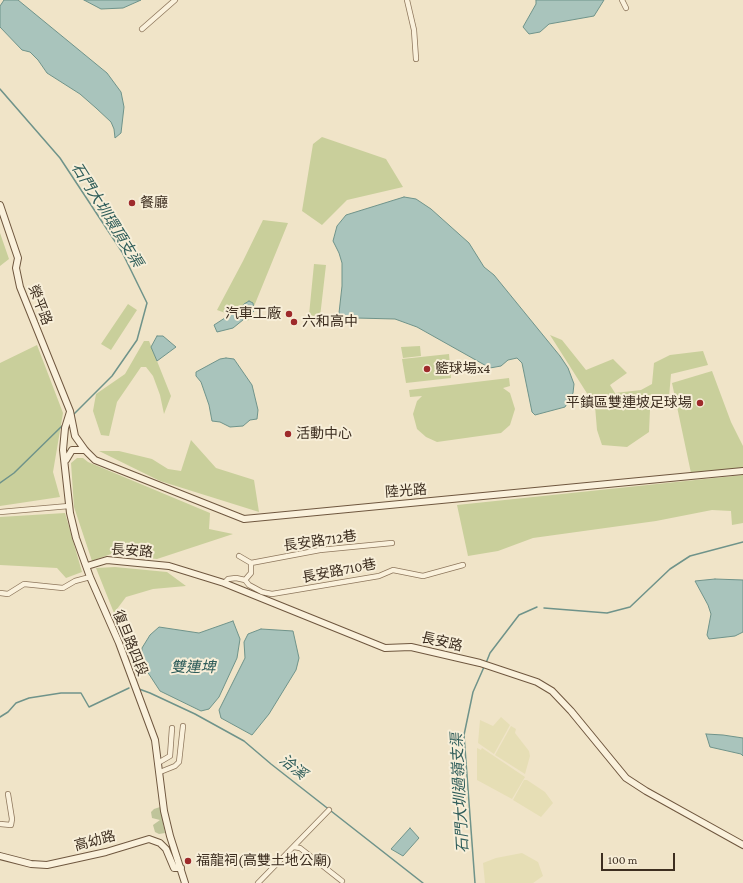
<!DOCTYPE html>
<html>
<head>
<meta charset="utf-8">
<style>
  body { margin:0 }
  #map { position:relative; width:743px; height:883px; overflow:hidden; background:#f0e4c8; font-family:"Crimson Pro",serif }
  canvas { display:block }
  .scale { position:absolute; left:601px; top:853px; width:74px; height:18px; box-sizing:border-box; border:2px solid #3d2e20; border-top:0; padding-left:5px; font-size:12px; line-height:14px; white-space:nowrap; color:#3d2e20; -webkit-text-stroke:3px #f7eed8; paint-order:stroke }
</style>
</head>
<body>
<div id="map">
<canvas width="743" height="883"></canvas>
<div class="scale">100 m</div>
</div>
<script>
const c = document.querySelector('canvas').getContext('2d');
c.lineJoin = 'round';
function fillPath(path, color) {
  c.fillStyle = color;
  c.fill(path, 'evenodd');
}
function shape(rows) {
  const path = new Path2D();
  for (const r of rows) {
    path.moveTo(r[0], r[1]);
    for (let i = 2; i < r.length; i += 2) path.lineTo(r[i], r[i + 1]);
  }
  return path;
}
function stroke(path, color, width, dash) {
  c.strokeStyle = color;
  c.lineWidth = width;
  c.lineCap = dash ? 'butt' : 'round';
  c.setLineDash(dash || []);
  c.stroke(path);
}
function drawText(font, color, halo, rows, align = 'center') {
  c.font = font + ' "Crimson Pro","Noto Sans TC",serif';
  c.lineWidth = 4;
  c.setLineDash([]);
  c.textBaseline = 'middle';
  c.strokeStyle = halo;
  c.fillStyle = color;
  for (const [text, x, y, turn = 0] of rows) {
    c.save();
    c.translate(x, y);
    c.rotate((+turn || 0) * Math.PI / 180);
    c.textAlign = isNaN(turn) ? turn : align;
    if (halo) c.strokeText(text, 0, 0);
    c.fillText(text, 0, 0);
    c.restore();
  }
}
const farmland = shape([
  [501,717,510,725,494,754,478,743,480,720,493,726],
  [511,726,516,729,515,733,529,751,530,756,525,774,495,755],
  [477,748,481,750,482,748,525,777,512,799,477,780],
  [524,780,527,780,545,792,553,803,541,817,513,800],
  [522,853,538,862,543,876,533,883,485,883,483,863,496,858]
]);
const green = shape([
  [322,137,386,159,403,187,347,200,322,225,302,211,313,144],
  [263,220,288,223,248,321,217,310,243,261],
  [0,233,9,259,0,266],
  [314,264,326,265,320,317,309,315],
  [128,304,137,310,111,350,101,344],
  [550,335,562,340,586,370,613,359,627,373,610,385,615,393,641,390,652,384,654,363,670,355,703,351,708,365,671,374,669,397,662,403,650,410,649,432,627,447,602,445,597,430,595,406],
  [144,341,149,341,171,396,164,414,160,395,153,376,146,367,141,367,117,402,109,436,101,435,93,411,96,394,125,374],
  [37,345,63,413,53,472,60,497,0,506,0,363],
  [420,346,421,356,403,358,401,347],
  [449,354,451,378,406,383,402,359],
  [712,371,731,422,743,446,743,469,691,473,672,383],
  [509,378,510,386,503,388,510,393,515,409,510,425,501,433,437,442,426,437,417,429,413,414,417,401,422,396,410,397,409,390],
  [191,440,216,468,254,480,259,512,160,481,99,451,119,451,152,459,168,469,181,471],
  [77,458,83,458,88,462,210,513,209,529,233,534,157,559,111,554,92,561,74,507,71,463],
  [743,475,743,523,732,525,731,511,712,510,656,521,533,538,498,551,468,556,457,505],
  [65,513,82,572,66,578,57,568,0,565,0,517],
  [115,567,167,572,186,586,153,589,126,597,114,613,96,568]
]);
const cemetery = shape([
  [160,807,165,833,159,834,155,832,153,825,160,820,152,818,151,812,154,809]
]);
const water = shape([
  [4,0,18,0,107,73,121,92,124,107,121,133,115,138,114,129,111,122,96,108,80,94,47,73,38,60,30,52,22,50,0,27,0,6,4,0],
  [84,0,141,0,123,8,101,9,84,0],
  [536,0,604,0,594,16,549,24,540,32,529,34,523,27,536,4,536,0],
  [404,197,416,199,431,209,469,243,484,267,494,275,560,356,568,368,574,384,573,393,565,407,535,415,532,412,522,363,517,358,508,360,501,366,490,368,417,327,395,319,356,318,344,322,339,313,342,286,342,263,339,253,333,241,337,226,346,215,404,197],
  [249,301,253,303,254,311,233,328,217,332,214,325,231,314,237,314,244,304,249,301],
  [157,336,163,336,176,347,157,361,151,347,157,336],
  [226,358,234,359,252,385,258,410,257,419,250,420,243,426,230,427,220,422,212,421,209,405,201,382,196,376,196,372,220,359,226,358],
  [715,579,743,580,743,632,735,636,709,639,707,635,711,614,708,605,695,581,715,579],
  [233,621,240,639,237,658,219,697,209,709,201,711,160,691,141,662,142,648,150,635,159,627,199,633,233,621],
  [261,629,293,631,299,658,296,670,269,714,252,735,221,718,219,710,245,658,244,642,248,634,261,629],
  [706,734,723,735,743,738,743,756,741,754,710,747,706,734],
  [410,828,419,838,403,856,391,849,410,828]
]);
const stream = shape([
  [0,89,60,158,122,252,147,303,137,340,112,376,73,415],
  [0,483,14,473,63,425],
  [544,608,607,613,630,607,670,569,690,556,743,542],
  [486,663,490,653,519,615,537,607],
  [139,689,150,693,195,714,244,741,271,764,423,883],
  [0,717,8,712,16,703,29,698,61,693,81,693,89,707,129,688],
  [475,883,464,735,473,692,484,667]
]);
const street = shape([
  [407,0,414,30,416,59],
  [622,0,626,8],
  [142,29,175,0],
  [0,512,69,506],
  [239,556,251,563,251,573,245,580],
  [251,563,320,550,392,543],
  [224,583,228,579,236,578,245,580,249,585,262,592,272,594,379,576,393,570,423,576,463,565],
  [0,593,8,594,24,584,63,588,75,581,90,577],
  [158,763,170,756,172,728],
  [160,772,175,766,179,762,183,726],
  [0,824,11,825,12,819,8,794],
  [294,847,300,848,342,881],
  [258,883,329,810]
]);
const secondary = shape([
  [0,205,18,258,16,268,20,287,70,411,75,436,85,450,95,460,244,519,743,471],
  [70,412,65,428,63,450,70,513,76,538,90,577,119,643,155,740,164,811,170,836,185,883],
  [66,460,72,450,85,450],
  [87,566,107,560,169,566,224,583,385,648,411,647,480,663,537,682,552,691,571,711,626,778,646,791,743,845],
  [0,856,31,864,47,865,106,852,149,839,160,843,166,849,174,868,181,868]
]);
const markers = [
  [132,203,4,"#9e2a2b"],
  [289,314,4,"#9e2a2b"],
  [294,322,4,"#9e2a2b"],
  [427,369,4,"#9e2a2b"],
  [700,403,4,"#9e2a2b"],
  [288,434,4,"#9e2a2b"],
  [188,861,4,"#9e2a2b"]
];
const poiNames = [
  ["餐廳",140,203],
  ["汽車工廠",281,314,"right"],
  ["六和高中",302,322],
  ["籃球場x4",435,369],
  ["平鎮區雙連坡足球場",692,403,"right"],
  ["活動中心",296,434],
  ["福龍祠(高雙土地公廟)",196,861]
];
const streetNames = [
  ["榮平路",40,305,69],
  ["陸光路",406,491,-4],
  ["長安路712巷",320,541,-8],
  ["長安路",132,551,4],
  ["長安路710巷",339,571,-11],
  ["長安路",442,642,13],
  ["復旦路四段",130,643,68],
  ["高幼路",95,841,-15]
];
const waterNames = [
  ["石門大圳環頂支渠",107,215,58],
  ["雙連埤",193,667],
  ["洽溪",293,767,39],
  ["石門大圳過嶺支渠",460,793,-93]
];
fillPath(farmland, '#e6deb5');
fillPath(green, '#c9cf9b');
fillPath(cemetery, '#bfc49a');
fillPath(water, '#a9c4bc');
stroke(water, '#6f938a', 1);
stroke(stream, '#6f938a', 1.5);
stroke(street, '#8d765c', 6);
stroke(secondary, '#6f573f', 8);
stroke(street, '#faf1dc', 4.5);
stroke(secondary, '#faf1dc', 6);
for (const [x, y, r, color] of markers) {
  const dot = new Path2D();
  dot.arc(x, y, r, 0, 2 * Math.PI);
  c.fillStyle = color;
  c.fill(dot);
  stroke(dot, '#f7eed8', 1.5);
}
drawText('14px', '#3d2e20', '#f7eed8', poiNames, 'left');
drawText('14px', '#3d2e20', '#f7eed8', streetNames);
drawText('italic 15px', '#2f5d5a', '#f7eed8', waterNames);
</script>
</body>
</html>
